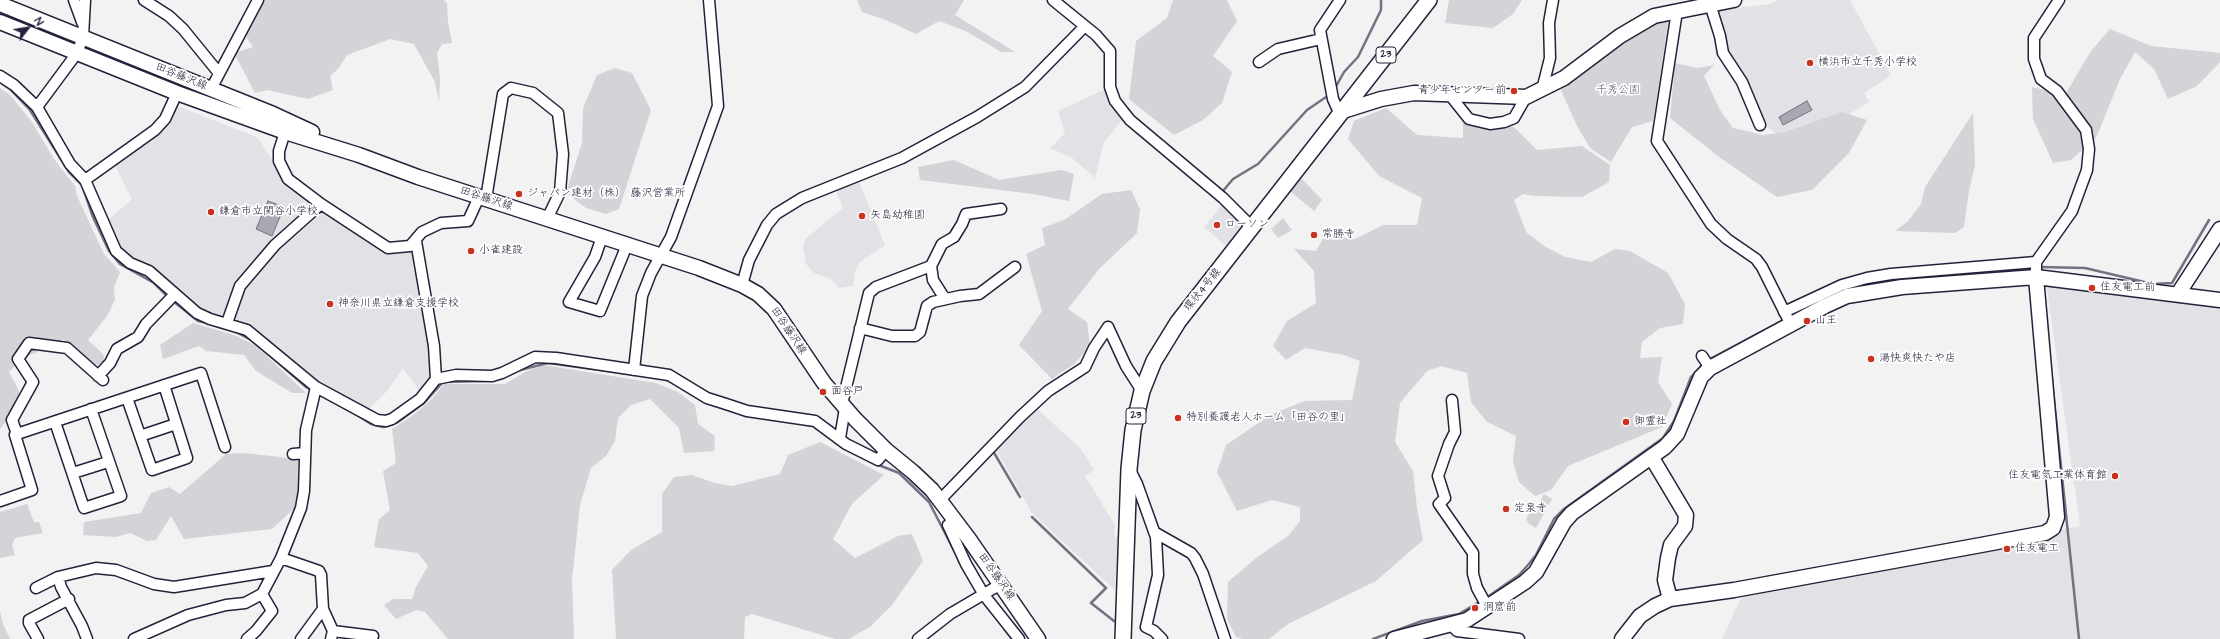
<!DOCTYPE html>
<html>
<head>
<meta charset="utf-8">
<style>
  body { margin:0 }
  #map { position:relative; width:2220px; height:639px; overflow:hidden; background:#f2f2f3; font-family:"Architects Daughter",sans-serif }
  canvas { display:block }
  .north { position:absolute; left:8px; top:8px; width:40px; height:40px; -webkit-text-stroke:3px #fff; paint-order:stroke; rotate:59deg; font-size:11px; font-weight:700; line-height:16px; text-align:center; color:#22223b }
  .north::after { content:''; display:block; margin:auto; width:14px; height:18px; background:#22223b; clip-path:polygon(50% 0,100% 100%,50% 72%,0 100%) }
</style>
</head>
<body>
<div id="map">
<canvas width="2220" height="639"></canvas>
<div class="north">N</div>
</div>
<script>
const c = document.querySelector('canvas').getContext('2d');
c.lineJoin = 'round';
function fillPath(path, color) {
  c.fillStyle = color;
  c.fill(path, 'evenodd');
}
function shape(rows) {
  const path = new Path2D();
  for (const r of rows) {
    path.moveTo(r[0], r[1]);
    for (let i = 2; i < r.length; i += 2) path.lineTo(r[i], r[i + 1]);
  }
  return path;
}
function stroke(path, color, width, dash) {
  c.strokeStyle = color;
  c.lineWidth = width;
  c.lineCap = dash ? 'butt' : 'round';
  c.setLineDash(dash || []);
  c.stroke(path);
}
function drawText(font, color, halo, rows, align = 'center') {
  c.font = font + ' "Architects Daughter","Klee One",sans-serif';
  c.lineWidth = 3.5;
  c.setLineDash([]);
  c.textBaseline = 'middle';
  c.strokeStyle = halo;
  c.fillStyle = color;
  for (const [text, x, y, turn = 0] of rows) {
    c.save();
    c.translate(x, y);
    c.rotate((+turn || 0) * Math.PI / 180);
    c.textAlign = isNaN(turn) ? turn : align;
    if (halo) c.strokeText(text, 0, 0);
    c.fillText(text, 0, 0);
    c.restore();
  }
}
const built = shape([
  [1778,0,1850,0,1891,75,1864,93,1869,102,1851,113,1842,124,1780,137,1764,124,1728,51,1716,14,1718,10,1771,4],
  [1106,89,1114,109,1124,118,1104,142,1095,178,1071,157,1050,148,1065,133,1058,111],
  [177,106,254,136,259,140,288,183,314,204,273,241,225,317,212,314,201,309,186,298,151,266,127,256,122,251,108,220,132,199,114,164,159,133,169,122],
  [856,181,859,182,885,245,860,262,855,271,853,286,839,288,831,279,814,273,806,264,803,248,805,239,843,208,835,188],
  [1222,205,1243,226,1227,247,1204,227],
  [326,211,379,246,414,251,429,334,431,377,420,392,403,368,387,391,369,409,314,379,248,324,232,320,242,289,267,258,319,212],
  [2046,281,2220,304,2220,639,1722,639,1740,600,1746,595,2080,526],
  [1035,407,1080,448,1094,470,1085,476,1115,525,1114,536,1118,538,1115,590,1032,513,995,448]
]);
const green = shape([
  [262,0,444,0,447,3,448,21,452,43,442,44,437,53,440,78,439,102,435,82,414,44,390,39,347,55,338,69,330,76,333,90,308,99,267,90,255,93,234,53,253,47,247,38,247,26],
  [857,0,964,0,955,15,1015,52,1001,52,966,31,939,21,916,34,886,20,862,12],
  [1173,0,1227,0,1237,21,1213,56,1232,72,1222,103,1203,120,1174,135,1129,99,1136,41,1167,18],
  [1449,0,1522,0,1513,14,1493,28,1445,23],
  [1669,17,1653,121,1632,127,1611,162,1590,148,1577,126,1560,88,1611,46,1653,19],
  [2110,29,2151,46,2220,53,2220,62,2197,86,2168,99,2154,69,2135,52,2120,79,2096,138,2071,160,2053,163,2033,119,2032,87,2065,95,2091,51],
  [1675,63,1697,68,1714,65,1704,76,1720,110,1733,128,1763,135,1785,132,1842,112,1867,120,1849,153,1812,190,1777,197,1719,157,1670,118],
  [615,68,632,73,651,110,619,209,606,214,586,208,566,193,582,143,583,108,597,75],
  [0,88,10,95,32,122,54,159,75,186,77,196,104,254,120,272,114,287,115,300,107,316,88,340,103,354,105,361,93,367,81,352,63,339,54,348,42,350,21,359,9,372,19,391,19,403,0,429],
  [1386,108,1417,135,1463,138,1463,120,1514,127,1537,150,1582,146,1610,165,1609,182,1582,197,1535,196,1523,194,1514,200,1526,232,1544,246,1565,257,1591,262,1615,249,1630,251,1668,273,1685,304,1683,324,1660,328,1642,342,1640,358,1662,357,1658,382,1672,404,1662,427,1568,466,1551,490,1535,496,1519,482,1513,461,1516,436,1487,422,1471,402,1467,373,1441,366,1427,371,1400,403,1395,442,1413,471,1417,508,1423,540,1376,581,1288,624,1269,639,1242,639,1236,637,1227,619,1228,582,1256,558,1288,536,1300,521,1300,507,1272,500,1237,511,1217,472,1226,445,1272,414,1305,401,1352,400,1360,361,1344,355,1305,348,1286,360,1273,346,1287,321,1316,303,1314,271,1294,249,1316,251,1325,235,1355,239,1383,225,1417,225,1422,198,1379,176,1348,139,1354,121],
  [1973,113,1975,165,1969,191,1964,227,1955,233,1895,231,1908,221,1921,204,1925,187],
  [954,160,999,180,1061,170,1074,174,1069,201,1033,194,920,180,918,167],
  [1300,177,1322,200,1314,211,1290,191],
  [1131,190,1140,209,1137,233,1099,269,1068,309,1087,322,1090,346,1074,364,1052,379,1019,345,1042,311,1026,254,1045,245,1042,228,1064,220,1102,194],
  [1283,218,1292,230,1278,238,1271,229],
  [193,323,234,335,255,345,306,393,292,393,256,371,244,355,206,351,199,346,163,359,160,345],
  [543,365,656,383,678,392,695,405,698,424,715,436,714,451,684,453,679,428,650,399,631,405,618,418,615,441,606,456,591,468,580,505,572,579,574,639,448,639,425,612,416,610,396,619,384,605,393,599,412,599,416,587,428,566,418,553,374,547,379,519,390,510,383,471,396,463,392,429,412,416,432,399,444,384,505,384,525,372],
  [820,442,884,475,852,504,833,539,855,558,898,536,912,534,923,561,892,605,871,626,849,639,835,639,752,614,745,617,744,639,616,639,612,570,631,550,662,532,662,494,674,477,692,475,715,483,732,486,780,474,788,455],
  [243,453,299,459,298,505,272,529,184,539,171,516,156,540,147,541,130,533,116,537,83,535,84,522,141,513,151,493,169,487,180,494,226,454],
  [1544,494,1552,499,1536,528,1529,524,1526,519,1532,508,1535,510],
  [27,504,34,522,39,522,43,533,15,538,12,545,15,555,0,558,0,512],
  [0,611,3,624,10,639,0,639]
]);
const water = shape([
  [1807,101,1812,110,1783,125,1779,117,1807,101],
  [268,201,284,207,272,236,256,229,268,201]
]);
const stream = shape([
  [0,82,10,89,30,110,69,172,82,185,93,217,109,251,120,264,154,283,169,298],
  [1334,90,1344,72,1358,57,1381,10,1381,0],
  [1223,191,1233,179,1258,164,1307,110,1329,95],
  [2039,267,2085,268,2153,284,2172,283,2209,220],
  [1847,289,1881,281,2034,268],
  [173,301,198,321,209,323],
  [1789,317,1813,305],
  [236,332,253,341],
  [266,352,306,387,313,391],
  [1708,360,1785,319],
  [2050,361,2079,639],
  [520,370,548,363,653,377],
  [664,379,674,383],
  [349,410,371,424,383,427,398,422,424,403,443,382,485,381],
  [805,424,813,426,819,430],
  [993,451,1020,497],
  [876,464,899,473,929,502,962,566],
  [1032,517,1106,588,1091,603,1114,621],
  [1486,598,1519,575,1528,565,1536,555,1554,519,1564,509,1663,438,1674,421,1691,377,1704,363],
  [1005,630,1012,639],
  [1373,639,1422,621,1459,614,1482,600]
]);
const street = shape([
  [74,0,82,22],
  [144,0,169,16,183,29,218,72],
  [1053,0,1096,35,1110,51,1110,87,1115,101,1130,120,1223,198,1253,228],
  [1340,0,1320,30,1333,99,1337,108,1343,111],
  [1710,4,1720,36,1723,53,1742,82,1760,125],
  [1677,11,1657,141,1711,224,1727,239,1756,259,1762,267,1791,325],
  [1259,62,1278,49,1321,39],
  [0,76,14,85,37,107,70,164,85,180,116,251,130,263,149,271,197,313,210,319,247,330,316,387,377,420,386,421,392,419,420,399,436,379,456,375,492,376,502,373,535,357,556,358,669,375,707,398,726,404,747,411,815,421,846,444,878,460,886,450],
  [211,89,258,0],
  [1542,90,1550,58,1549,23,1553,0],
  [1449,94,1469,119,1490,124,1504,122,1514,118,1526,97],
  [37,107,77,53,83,37,85,0],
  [285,126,285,132,279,151,279,161,288,179,321,204,388,248,410,246,422,232,441,223,468,221,479,197],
  [85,180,155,130,165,119,177,93],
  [486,199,503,94,511,88,533,93,558,113,563,154,560,192,547,219],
  [602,237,595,257,569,302,600,311,627,245],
  [416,241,434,346,436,379],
  [931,266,933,280,945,299],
  [2036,277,2036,262,2072,211,2087,170,2089,149,2086,130,2057,91,2041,79,2034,59,2034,38,2059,0],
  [742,285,749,260,767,225,776,214,802,198,902,158,977,117,1025,87,1085,26],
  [1784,312,1842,285,1867,278,1891,274,2036,262],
  [227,323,240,286,275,245,321,204],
  [1108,327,1126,366,1142,391],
  [860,328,892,336,915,336,920,332,927,306,933,302,960,296,979,294,1015,267],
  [1702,356,1710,368],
  [634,370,642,296,651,273,671,237,718,106,709,0],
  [98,376,110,363,117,349,138,337,146,324,175,294],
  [127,398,152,470,187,458,164,385],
  [1452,400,1455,432,1449,444,1438,476,1445,498,1439,504,1473,553,1473,574,1477,588,1488,608],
  [842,404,869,293,876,287,931,266,942,244,954,237,962,224,966,214,1001,209],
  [55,422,84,508,121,496,91,409],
  [17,434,12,420,33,382,18,359,29,343,67,348,103,380],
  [140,436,176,424],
  [840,438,845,408],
  [293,454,305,453],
  [1130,470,1137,484,1156,537,1158,575,1146,627,1154,631,1162,639],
  [73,473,108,462],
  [940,500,1020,417,1048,391,1085,367,1094,348,1108,327],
  [0,501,32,490,15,435,17,434,201,373,225,447],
  [955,520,948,525,966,564,984,595,1019,639],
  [1154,532,1191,553,1195,558,1203,574,1225,639],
  [281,558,319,571,321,575,323,609,301,639],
  [58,577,61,587,82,626,87,639],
  [36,588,58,577,96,568,116,570,154,584,174,587,273,571],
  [323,609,333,631,331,639],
  [1451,625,1457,631,1519,639],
  [333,631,373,636],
  [38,639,29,623,29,620,69,599],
  [134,639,188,615,226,605,245,603,262,594,281,558,301,508,304,491,306,430,316,387],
  [247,639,256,631,272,611,262,594],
  [918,639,950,614,1001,584]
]);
const secondary = shape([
  [0,4,273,114,312,132],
  [0,22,177,93,285,132,359,155,418,177,699,268,742,285,758,294,774,309,824,383,855,419,886,450,913,472,932,490,969,539,1038,639],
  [1343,111,1381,99,1414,93,1526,97,1564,78,1620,36,1654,16,1734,0],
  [2178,294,2220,229],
  [1652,458,1686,515,1685,526,1671,545,1668,558,1665,580,1670,599],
  [1394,639,1467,620,1525,582,1536,572,1564,522,1572,513,1665,447,1677,434,1701,377,1710,368,1825,306,1847,296,1902,287,2036,277,2220,300],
  [1622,639,1640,616,1655,606,1670,599,1734,590,1981,545,2045,533,2053,528,2057,517,2036,277]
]);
const primary = shape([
  [1123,639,1129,469,1133,430,1142,391,1154,361,1178,322,1429,0]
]);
const markers = [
  [1810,63,4,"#c8321e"],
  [1514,91,4,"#c8321e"],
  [519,194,4,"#c8321e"],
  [211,212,4,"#c8321e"],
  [862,216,4,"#c8321e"],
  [1217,225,4,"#c8321e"],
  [1314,235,4,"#c8321e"],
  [471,251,4,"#c8321e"],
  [2092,288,4,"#c8321e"],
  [330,304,4,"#c8321e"],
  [1807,321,4,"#c8321e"],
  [1871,359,4,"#c8321e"],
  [823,392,4,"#c8321e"],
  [1178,418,4,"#c8321e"],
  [1626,422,4,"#c8321e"],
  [2115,476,4,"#c8321e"],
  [1506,509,4,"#c8321e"],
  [2007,549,4,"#c8321e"],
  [1475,608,4,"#c8321e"]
];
const shields = [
  [1386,55,20],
  [1136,416,20]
];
const shieldNames = [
  ["23",1386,55],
  ["23",1136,416]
];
const poiNames = [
  ["横浜市立千秀小学校",1818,63],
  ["青少年センター前",1506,91,"right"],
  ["ジャパン建材（株） 藤沢営業所",527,194],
  ["鎌倉市立関谷小学校",219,212],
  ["矢島幼稚園",870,216],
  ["ローソン",1225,225],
  ["常勝寺",1322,235],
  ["小雀建設",479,251],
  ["住友電工前",2100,288],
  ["神奈川県立鎌倉支援学校",338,304],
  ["山王",1815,321],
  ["湯快爽快たや店",1879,359],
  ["面谷戸",831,392],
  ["特別養護老人ホーム「田谷の里」",1186,418],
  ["御霊社",1634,422],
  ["住友電気工業体育館",2107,476,"right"],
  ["定泉寺",1514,509],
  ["住友電工",2015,549],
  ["洞窟前",1483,608]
];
const streetNames = [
  ["田谷藤沢線",181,77,22],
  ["田谷藤沢線",486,199,18],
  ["環状4号線",1203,290,-51],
  ["田谷藤沢線",788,331,56],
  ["田谷藤沢線",996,577,55]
];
const parkNames = [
  ["千秀公園",1618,91]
];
fillPath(built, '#e2e2e6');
fillPath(green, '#d3d3d8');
fillPath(water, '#a8a8b2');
stroke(water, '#727282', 1);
stroke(stream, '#727282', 2.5);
stroke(street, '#22223b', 13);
stroke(secondary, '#22223b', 17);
stroke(primary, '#22223b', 18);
stroke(street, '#fff', 10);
stroke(secondary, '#fff', 14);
stroke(primary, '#fff', 15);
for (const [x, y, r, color] of markers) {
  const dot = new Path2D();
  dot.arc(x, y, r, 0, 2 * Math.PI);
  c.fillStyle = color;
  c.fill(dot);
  stroke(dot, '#fff', 1.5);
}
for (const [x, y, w] of shields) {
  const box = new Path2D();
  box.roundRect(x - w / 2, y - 8, w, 16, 3);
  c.fillStyle = '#fff';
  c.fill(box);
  stroke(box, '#22223b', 1);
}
drawText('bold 10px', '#22223b', null, shieldNames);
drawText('11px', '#22223b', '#fff', poiNames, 'left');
drawText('11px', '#22223b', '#fff', streetNames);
drawText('11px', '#57576a', '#fff', parkNames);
</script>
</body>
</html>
